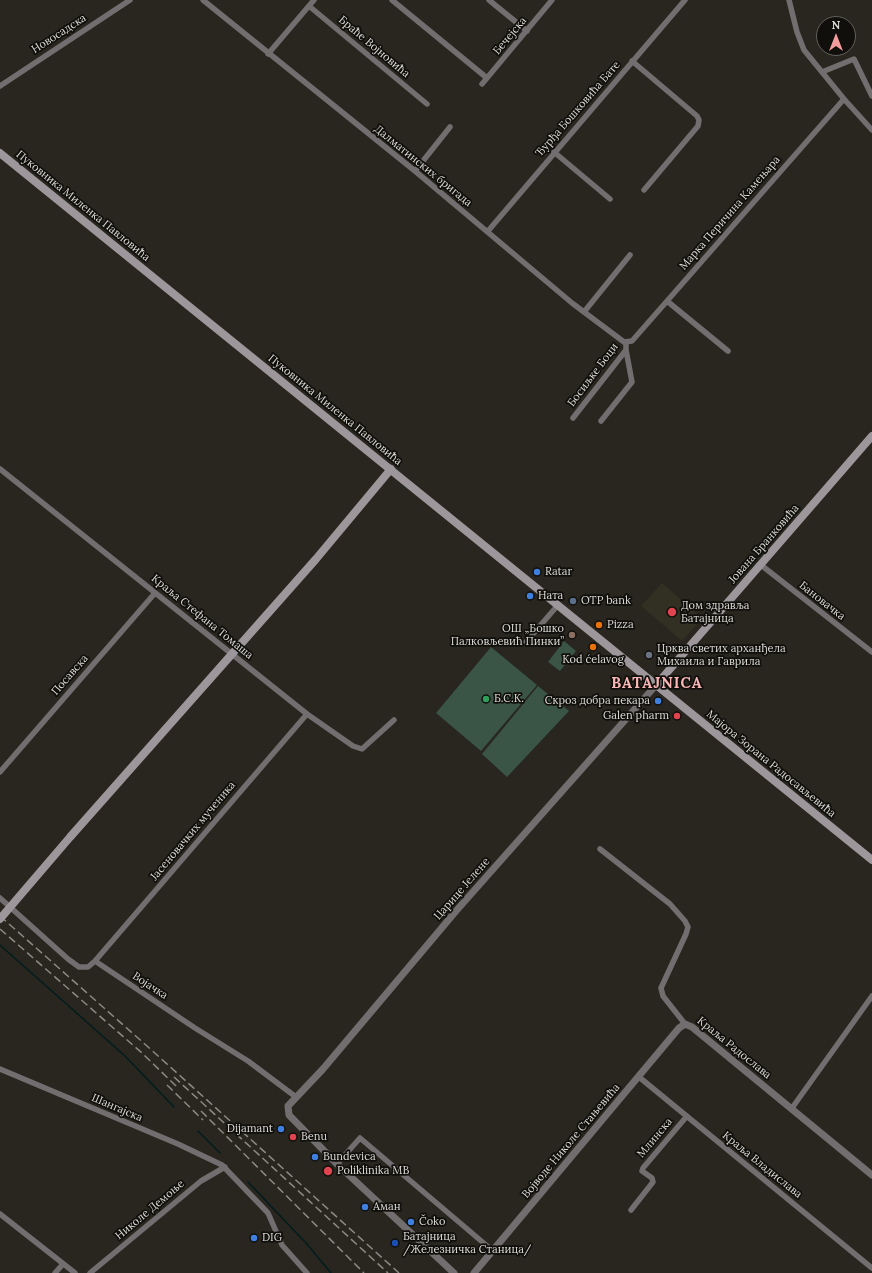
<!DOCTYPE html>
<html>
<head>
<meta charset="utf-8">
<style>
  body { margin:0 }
  #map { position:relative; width:872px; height:1273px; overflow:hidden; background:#28261e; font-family:Lora,serif }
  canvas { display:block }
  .north { position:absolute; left:816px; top:16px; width:40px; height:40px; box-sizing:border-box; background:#100f0c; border:1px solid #62615e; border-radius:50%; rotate:0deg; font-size:11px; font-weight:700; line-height:16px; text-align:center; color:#deddd8 }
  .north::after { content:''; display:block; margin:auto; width:14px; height:18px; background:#f59b9c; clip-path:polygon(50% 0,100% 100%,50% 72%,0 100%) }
</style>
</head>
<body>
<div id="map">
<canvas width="872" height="1273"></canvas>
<div class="north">N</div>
</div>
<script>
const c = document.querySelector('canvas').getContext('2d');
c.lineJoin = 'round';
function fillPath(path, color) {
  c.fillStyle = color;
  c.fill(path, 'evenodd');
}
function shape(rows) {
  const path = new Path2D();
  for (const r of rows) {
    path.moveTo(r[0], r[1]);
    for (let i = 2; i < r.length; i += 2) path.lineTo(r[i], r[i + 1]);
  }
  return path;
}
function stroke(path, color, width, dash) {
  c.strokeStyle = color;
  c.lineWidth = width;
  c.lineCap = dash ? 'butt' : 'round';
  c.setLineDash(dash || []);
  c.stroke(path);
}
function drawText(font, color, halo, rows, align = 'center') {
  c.font = font + ' Lora,serif';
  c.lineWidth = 3.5;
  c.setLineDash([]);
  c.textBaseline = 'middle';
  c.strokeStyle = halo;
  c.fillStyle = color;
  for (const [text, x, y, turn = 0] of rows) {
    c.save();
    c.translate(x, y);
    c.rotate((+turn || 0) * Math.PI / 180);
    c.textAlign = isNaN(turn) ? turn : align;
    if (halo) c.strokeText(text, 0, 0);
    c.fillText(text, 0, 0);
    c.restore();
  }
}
const built = shape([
  [662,583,702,618,682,641,641,606]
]);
const green = shape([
  [564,641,576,651,560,671,548,662],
  [491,647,537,685,481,751,436,713],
  [538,686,569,711,507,777,482,754]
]);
const stream = shape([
  [0,945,125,1056,174,1107],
  [198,1131,220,1153],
  [248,1182,306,1243,331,1273]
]);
const minor = shape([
  [203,0,415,171,572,303,624,342,632,341,844,99],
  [392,0,487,78],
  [489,0,527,31],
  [789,0,797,32,804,50,844,99,872,130],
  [309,6,427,104],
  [268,54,314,0],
  [632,61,697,116,699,120,698,126,644,190],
  [822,72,854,59,872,96],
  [482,84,552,0],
  [0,86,130,0],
  [554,152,610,199],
  [415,171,450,127],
  [488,231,685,0],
  [667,301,728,351],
  [584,312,630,255],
  [573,418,626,350,626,343],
  [601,421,632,382,626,350],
  [0,469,307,714,353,746,362,749,394,720],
  [761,565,872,652],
  [526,642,558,605],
  [0,772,155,593],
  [600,849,670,904,685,921,688,927,686,934,661,988,663,996,685,1024],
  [0,898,68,959,79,967,88,967,95,961,307,714],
  [95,961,195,1028,248,1061,296,1097],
  [0,1069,178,1144,222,1165,268,1213,282,1245,307,1273],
  [639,1077,872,1268],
  [792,1108,872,996],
  [337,1164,360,1138,493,1251],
  [631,1210,653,1182,652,1178,642,1171,643,1168,687,1116],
  [0,1214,75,1273],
  [55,1273,63,1264],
  [90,1273,201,1181,225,1167]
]);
const tertiary = shape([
  [454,1273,337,1164,289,1115,288,1106,323,1069,456,911,657,684],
  [474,1273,679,1028,685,1024,692,1027,872,1175]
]);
const secondary = shape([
  [0,153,872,860],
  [657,684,872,436],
  [71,836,316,559,391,469]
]);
const rail = shape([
  [0,916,147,1046,399,1273],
  [0,929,142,1053,177,1087],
  [174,1077,388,1273],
  [167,1085,203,1120],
  [201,1111,364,1273]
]);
const secondaryBridge = shape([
  [0,919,71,836]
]);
const markers = [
  [537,572,4,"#3f7fe0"],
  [530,596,4,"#3f7fe0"],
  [573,601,4,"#5c6f8a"],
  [672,612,5,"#e0444e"],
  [599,625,4,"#e8710a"],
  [572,635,4,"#8d6e63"],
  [593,647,4,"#e8710a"],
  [649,655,4,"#6b7280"],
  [486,699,4,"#2e9e5b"],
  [658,701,4,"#3f7fe0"],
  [677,716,4,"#e0444e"],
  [281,1129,4,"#3f7fe0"],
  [293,1137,4,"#e0444e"],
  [315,1157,4,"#3f7fe0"],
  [328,1171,5,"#e0444e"],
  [365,1207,4,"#3f7fe0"],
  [411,1222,4,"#3f7fe0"],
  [254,1238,4,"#3f7fe0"],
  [395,1243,4,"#1a4fb4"]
];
const streetNames = [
  ["Новосадска",59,34,-33],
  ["Бечејска",510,36,-50],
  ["Браће Војновића",374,47,40],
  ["Ђурђа Бошковића Бате",578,109,-49],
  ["Далматинских бригада",423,166,39],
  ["Пуковника Миленка Павловића",83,206,39],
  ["Марка Перичина Камењара",730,213,-49],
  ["Босиљке Боци",593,375,-53],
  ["Пуковника Миленка Павловића",335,410,39],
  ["Јована Бранковића",764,544,-49],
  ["Бановачка",822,601,38],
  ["Краља Стефана Томаша",202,617,39],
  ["Посавска",70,675,-49],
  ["Мајора Зорана Радосављевића",771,764,39],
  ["Јасеновачких мученика",193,831,-50],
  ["Царице Јелене",462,889,-49],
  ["Војачка",150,986,33],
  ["Краља Радослава",734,1048,39],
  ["Шангајска",117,1108,23],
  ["Млинска",655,1138,-50],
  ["Војводе Николе Стањевића",571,1141,-50],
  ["Краља Владислава",762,1165,39],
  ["Николе Демоње",150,1210,-40]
];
const poiNames = [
  ["Ratar",545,572],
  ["Ната",538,596],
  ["OTP bank",581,601],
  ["Дом здравља",681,606],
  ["Батајница",681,619],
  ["Pizza",607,625],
  ["ОШ „Бошко",564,629,"right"],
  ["Палковљевић Пинки”",564,642,"right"],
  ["Црква светих арханђела",657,649],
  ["Михаила и Гаврила",657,662],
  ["Kod ćelavog",593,660,"center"],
  ["Б.С.К.",494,699],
  ["Скроз добра пекара",650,701,"right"],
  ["Galen pharm",669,716,"right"],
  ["Dijamant",273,1129,"right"],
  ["Benu",301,1137],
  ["Bundevica",323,1157],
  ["Poliklinika MB",337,1171],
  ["Аман",373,1207],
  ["Čoko",419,1222],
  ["Батајница",403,1237],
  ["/Железничка Станица/",403,1250],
  ["DIG",262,1238]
];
const districtNames = [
  ["BATAJNICA",657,684]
];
fillPath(built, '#323022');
fillPath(green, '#3a5445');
stroke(stream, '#021c1e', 1.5);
stroke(minor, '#726e70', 5.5);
stroke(tertiary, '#726e70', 7);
stroke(secondary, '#9d979b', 8);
stroke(rail, '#8b8a84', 1.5, [8, 4]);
stroke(secondaryBridge, '#9d979b', 8);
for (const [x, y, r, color] of markers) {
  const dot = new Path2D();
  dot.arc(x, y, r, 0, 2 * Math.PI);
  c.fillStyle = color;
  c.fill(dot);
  stroke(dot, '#100f0c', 1.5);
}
drawText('11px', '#deddd8', '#100f0c', streetNames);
drawText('11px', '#deddd8', '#100f0c', poiNames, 'left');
c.letterSpacing = '1px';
drawText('bold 15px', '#fab6b6', '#100f0c', districtNames);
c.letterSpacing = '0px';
</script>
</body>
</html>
